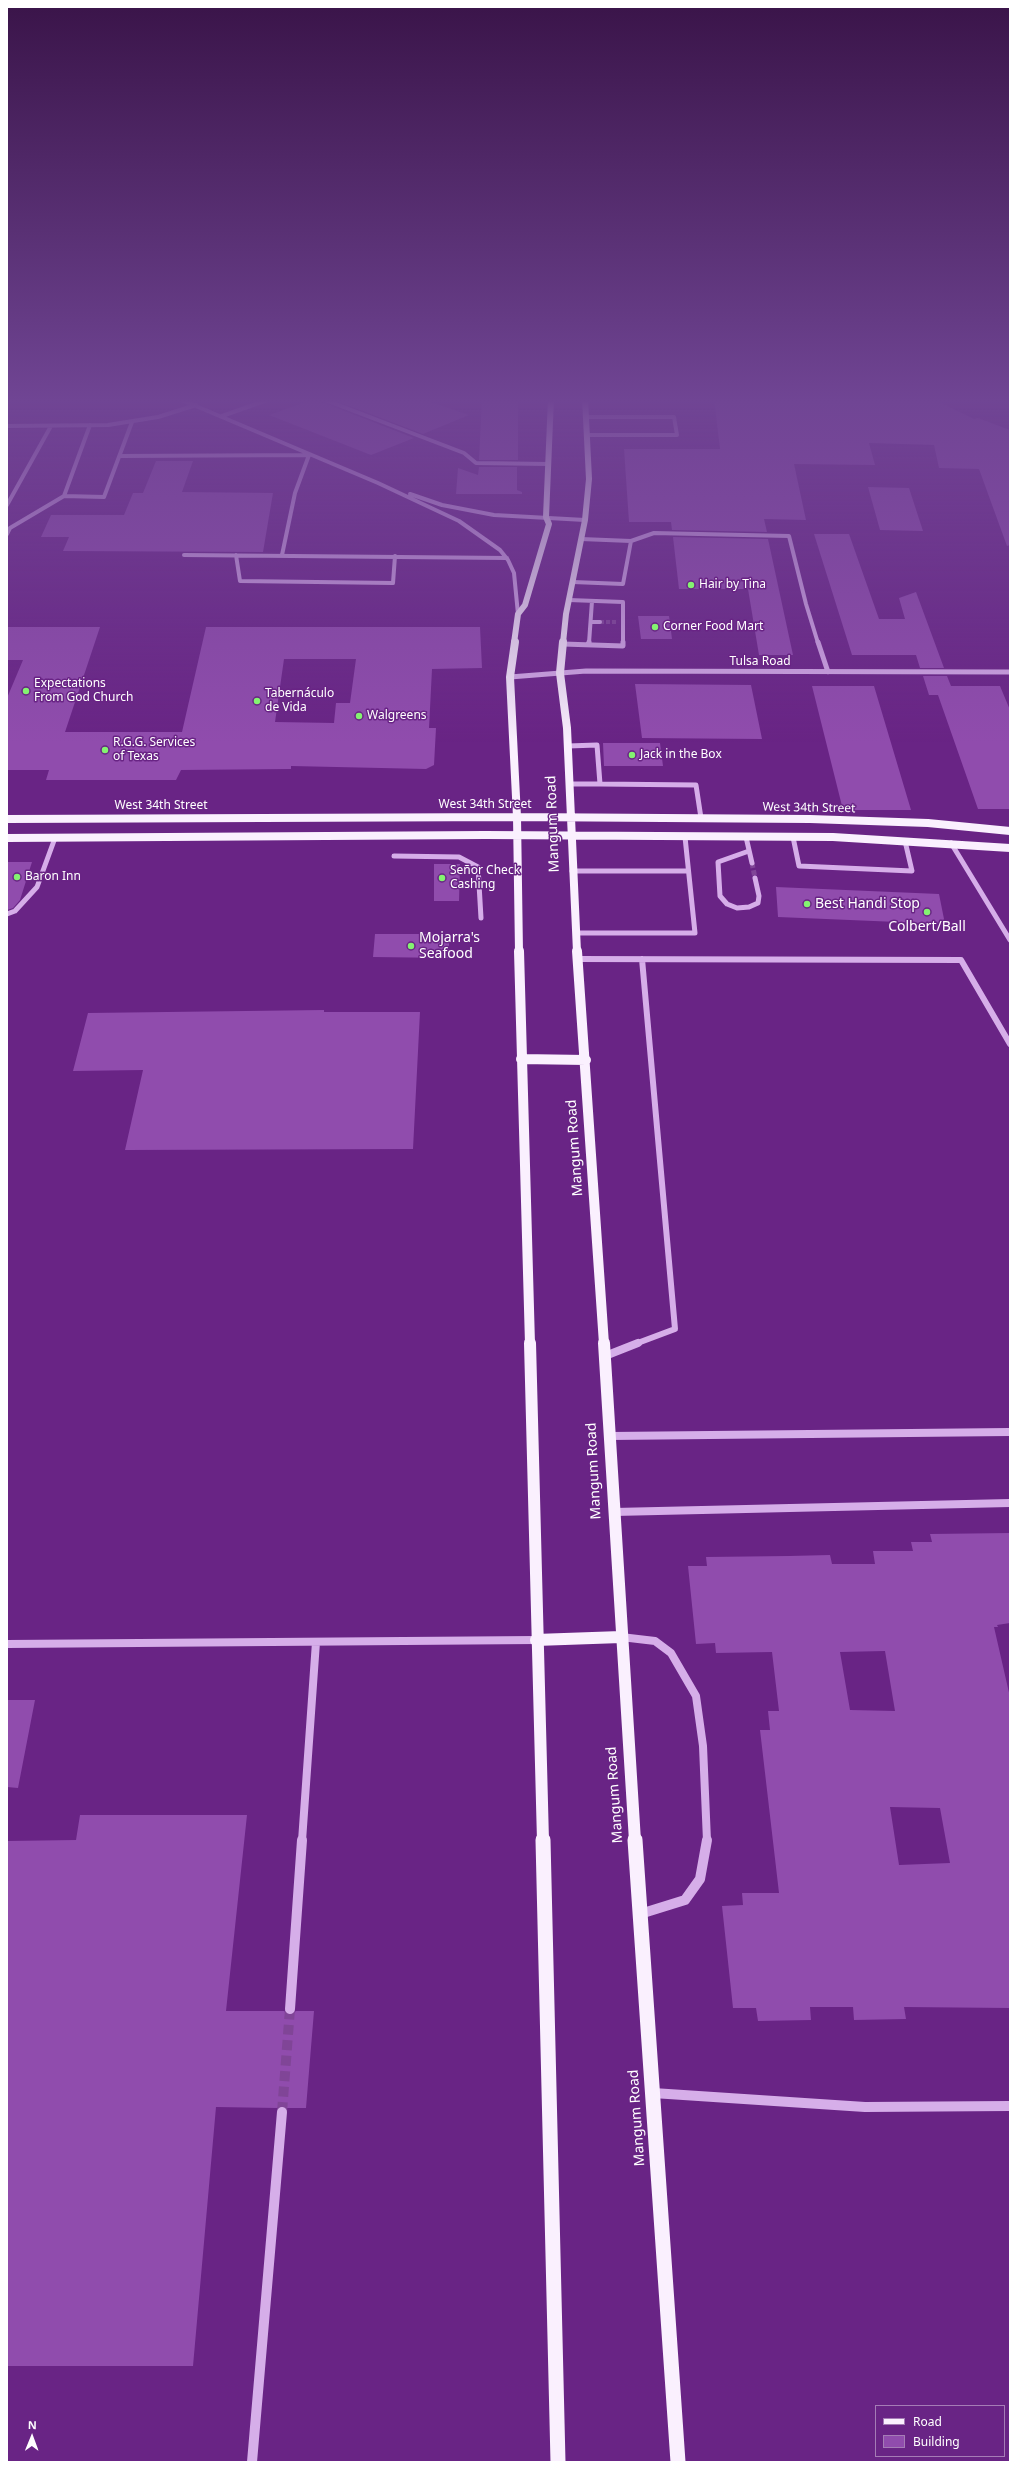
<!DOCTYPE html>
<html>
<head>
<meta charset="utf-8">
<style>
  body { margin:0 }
  #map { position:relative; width:1017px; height:2469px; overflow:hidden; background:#692485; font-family:"Noto Sans",sans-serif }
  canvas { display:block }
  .frame { position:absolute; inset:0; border:8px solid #fff; pointer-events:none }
  .legend { position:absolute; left:875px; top:2405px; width:130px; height:52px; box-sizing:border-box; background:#692485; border:1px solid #a57cb6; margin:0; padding:5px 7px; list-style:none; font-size:12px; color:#fff }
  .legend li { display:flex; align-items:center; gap:8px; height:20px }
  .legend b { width:20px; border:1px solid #a57cb6 }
  .north { position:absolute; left:12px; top:2417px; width:40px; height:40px; -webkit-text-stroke:3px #692485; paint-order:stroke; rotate:1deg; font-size:11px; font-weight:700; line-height:16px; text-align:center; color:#fff }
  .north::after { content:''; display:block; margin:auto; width:14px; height:18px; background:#fff; clip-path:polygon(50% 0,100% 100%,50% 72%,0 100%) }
</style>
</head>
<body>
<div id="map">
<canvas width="1017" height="2469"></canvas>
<div class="frame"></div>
<ul class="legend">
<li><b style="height:5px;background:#faf0fe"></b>Road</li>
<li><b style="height:11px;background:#904cad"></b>Building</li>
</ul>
<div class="north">N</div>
</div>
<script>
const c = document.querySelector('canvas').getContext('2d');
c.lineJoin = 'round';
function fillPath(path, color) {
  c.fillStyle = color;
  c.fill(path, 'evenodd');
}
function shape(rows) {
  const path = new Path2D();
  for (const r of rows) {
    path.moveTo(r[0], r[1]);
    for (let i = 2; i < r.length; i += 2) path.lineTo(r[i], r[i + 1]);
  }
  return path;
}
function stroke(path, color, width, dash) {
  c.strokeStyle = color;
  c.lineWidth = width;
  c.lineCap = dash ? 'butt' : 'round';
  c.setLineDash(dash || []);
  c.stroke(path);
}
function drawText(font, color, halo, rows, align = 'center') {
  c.font = font + ' "Noto Sans",sans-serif';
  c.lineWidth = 3;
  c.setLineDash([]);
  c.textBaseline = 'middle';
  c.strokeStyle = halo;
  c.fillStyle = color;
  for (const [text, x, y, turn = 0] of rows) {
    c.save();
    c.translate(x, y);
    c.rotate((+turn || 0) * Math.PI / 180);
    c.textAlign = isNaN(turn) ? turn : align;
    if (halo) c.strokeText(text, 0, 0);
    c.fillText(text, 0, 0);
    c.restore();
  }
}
const building = shape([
  [317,398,319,401,414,438,371,455,269,415],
  [329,398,419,398,469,415,423,434],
  [482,398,518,398,518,460,479,460],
  [714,398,830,400,825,398,931,398,974,419,978,418,1010,430,1010,545,1007,546,979,469,939,468,934,445,869,443,875,465,794,464,806,520,764,519,767,532,672,530,671,522,629,522,624,449,720,449],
  [156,461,193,461,182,492,273,493,263,552,63,551,69,537,41,537,51,515,124,515,133,493,143,493],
  [479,467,517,467,517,490,522,492,522,494,456,494,458,468,478,475],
  [868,487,909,488,923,531,880,530],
  [814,534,849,534,879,619,905,619,899,598,916,592,944,668,920,668,916,655,852,655],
  [673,537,768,539,793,655,759,655,748,589,679,589],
  [638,616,669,616,672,639,641,639],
  [7,627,100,627,65,732,182,732,206,627,480,627,482,668,432,669,429,728,436,728,434,765,426,769,291,766,291,769,181,770,176,780,46,780,49,770,7,770,7,698,23,660,7,660],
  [284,659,356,659,350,703,336,703,334,723,275,722],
  [923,676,947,676,951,686,1000,686,1010,710,1010,809,978,809,938,695,929,695],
  [635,684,751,685,762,739,642,738],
  [812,686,874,686,911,810,843,810],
  [603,743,660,743,663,766,604,766],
  [7,862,32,862,20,900,13,908,7,910],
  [434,864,460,864,459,901,434,901],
  [776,887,939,894,945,924,778,917],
  [375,934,449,934,449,958,373,957],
  [324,1010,324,1012,420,1012,413,1149,125,1150,143,1070,73,1071,88,1013],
  [1010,1533,1010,1623,997,1625,998,1627,994,1627,1010,1697,1010,2008,904,2007,906,2019,854,2020,853,2007,810,2007,811,2020,758,2021,756,2008,733,2008,722,1906,743,1905,742,1893,779,1893,760,1730,770,1730,768,1711,779,1711,772,1652,716,1653,715,1643,696,1644,688,1566,707,1566,706,1557,789,1556,830,1555,832,1564,875,1564,873,1551,913,1551,911,1542,932,1542,930,1534],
  [885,1651,895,1711,850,1710,840,1652],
  [890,1807,940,1808,950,1863,899,1865],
  [7,1700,35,1700,18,1788,7,1787],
  [80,1815,247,1815,226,2011,284,2011,290,2016,296,2011,314,2011,306,2108,287,2108,282,2105,277,2108,216,2107,193,2366,7,2366,7,1841,76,1840]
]);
const minorTunnelFar2 = shape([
  [600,622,617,622]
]);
const minorTunnelFar1 = shape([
  [752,863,755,878]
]);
const minorTunnel = shape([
  [282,2112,290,2009]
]);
const minorFar4 = shape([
  [177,398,378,483,459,521,500,550,508,560,514,573,518,614],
  [320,398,464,453,476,463,549,464],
  [222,416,273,398],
  [586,417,674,417,677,435,587,435],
  [7,426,108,425,158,417,196,405],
  [121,456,309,455,295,493,282,555],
  [410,494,442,505,494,515,585,520],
  [64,496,90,425],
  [7,505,51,426],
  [7,534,10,528,64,496,104,497,132,422],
  [631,541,654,533,789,536,806,604,818,643],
  [184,555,507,558],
  [236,555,240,581,393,583,395,556],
  [573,582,623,584,631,541,581,539],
  [569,600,623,602,623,643],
  [591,622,600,622],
  [589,643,592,601]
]);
const minorFar3 = shape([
  [818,642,828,672],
  [563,644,623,646,623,642],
  [589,645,589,642],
  [510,677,586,671,1010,672],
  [568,746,597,745,600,784,569,784],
  [600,784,696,785,701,818],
  [746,837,752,863],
  [793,837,799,866,912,871,905,841],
  [951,843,1010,940],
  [749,851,718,862,720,896,727,904,737,908,749,907,758,903,759,896,755,878],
  [394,856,459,857,478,867,481,918],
  [572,871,688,871],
  [7,914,15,911,37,887,55,838],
  [576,933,695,933,685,837]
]);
const minorFar2 = shape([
  [577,959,961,960,1010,1044],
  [635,1344,675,1329,642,959]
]);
const minorFar1 = shape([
  [605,1356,638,1343],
  [610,1436,1010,1432],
  [614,1512,1010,1503],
  [621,1637,655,1641,671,1653,696,1696,703,1746,707,1841],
  [7,1644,536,1640],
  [302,1841,316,1642]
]);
const minor = shape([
  [640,1914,685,1900,700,1879,707,1840],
  [290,2009,302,1840],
  [653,2093,865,2107,1010,2106],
  [252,2462,282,2112]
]);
const majorFar4 = shape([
  [514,643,518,614,525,605,549,524,546,517,551,398],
  [563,643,566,614,585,520,589,479,585,398]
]);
const majorFar3 = shape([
  [515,642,510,677,517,817,519,952],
  [563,642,560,673,567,728,577,952],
  [7,819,517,817,810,819,928,823,1010,831],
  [7,838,485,835,833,837,1010,848]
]);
const majorFar2 = shape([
  [519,951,530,1344],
  [577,951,604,1344],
  [521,1059,586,1060]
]);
const majorFar1 = shape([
  [530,1343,543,1841],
  [604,1343,635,1841],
  [536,1640,621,1637]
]);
const major = shape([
  [543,1840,558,2462],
  [635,1840,678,2462]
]);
const markers = [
  [691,585,4,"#84f371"],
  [655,627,4,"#84f371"],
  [26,691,4,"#84f371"],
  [257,701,4,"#84f371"],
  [359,716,4,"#84f371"],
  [105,750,4,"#84f371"],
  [632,755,4,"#84f371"],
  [17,877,4,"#84f371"],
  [442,878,4,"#84f371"],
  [807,904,4,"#84f371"],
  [927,912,4,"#84f371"],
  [411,946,4,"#84f371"]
];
const farPoinames = [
  ["Hair by Tina",699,585],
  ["Corner Food Mart",663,627],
  ["Expectations",34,684],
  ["From God Church",34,698],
  ["Tabernáculo",265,694],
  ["de Vida",265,708],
  ["Walgreens",367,716],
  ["R.G.G. Services",113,743],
  ["of Texas",113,757],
  ["Jack in the Box",640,755],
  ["Señor Check",450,871],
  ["Cashing",450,885],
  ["Baron Inn",25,877]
];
const farStreetnames = [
  ["Tulsa Road",760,662],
  ["West 34th Street",485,805],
  ["West 34th Street",161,806],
  ["West 34th Street",809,808,1]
];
const streetNames = [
  ["Mangum Road",553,824,-92],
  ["Mangum Road",575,1148,-94],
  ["Mangum Road",594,1471,-93],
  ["Mangum Road",615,1795,-94],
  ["Mangum Road",637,2118,-94]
];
const poiNames = [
  ["Best Handi Stop",815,904],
  ["Colbert/Ball",927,927,"center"],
  ["Mojarra's",419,938],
  ["Seafood",419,954]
];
fillPath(building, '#904cad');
stroke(minorTunnelFar2, '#804597', 4, [4, 2]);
stroke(minorTunnelFar1, '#804597', 5, [5, 2.5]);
stroke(minorTunnel, '#804597', 10, [10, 5.5]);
stroke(minorFar4, '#d6aee9', 4);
stroke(minorFar3, '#d6aee9', 5);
stroke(minorFar2, '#d6aee9', 6);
stroke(minorFar1, '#d6aee9', 8);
stroke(minor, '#d6aee9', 10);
stroke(majorFar4, '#faf0fe', 6);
stroke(majorFar3, '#faf0fe', 8);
stroke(majorFar2, '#faf0fe', 10);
stroke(majorFar1, '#faf0fe', 12);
stroke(major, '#faf0fe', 15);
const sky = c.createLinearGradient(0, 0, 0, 743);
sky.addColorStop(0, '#3a1449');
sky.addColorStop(0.54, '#704594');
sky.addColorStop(1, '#70459400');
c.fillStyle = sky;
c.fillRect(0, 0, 1017, 743);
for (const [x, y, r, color] of markers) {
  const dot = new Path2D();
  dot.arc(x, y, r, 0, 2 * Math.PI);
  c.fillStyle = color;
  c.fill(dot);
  stroke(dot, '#692485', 1.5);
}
drawText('12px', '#fff', '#692485', farPoinames, 'left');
drawText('12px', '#fff', '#692485', farStreetnames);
drawText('14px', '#fff', '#692485', streetNames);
drawText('14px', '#fff', '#692485', poiNames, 'left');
</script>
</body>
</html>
